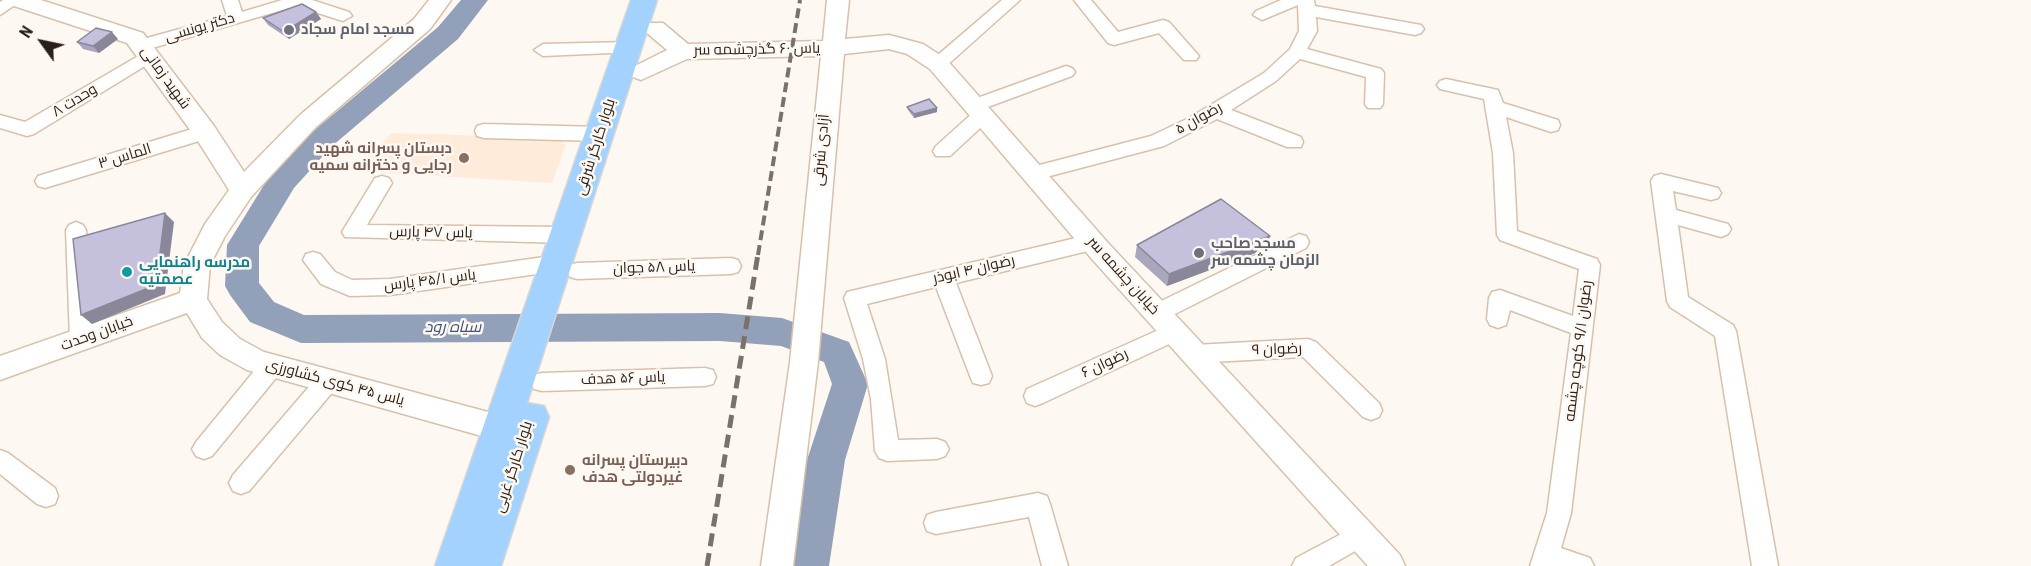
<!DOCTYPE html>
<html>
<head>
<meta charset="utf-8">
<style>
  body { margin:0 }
  #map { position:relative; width:2031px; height:566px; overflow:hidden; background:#fef8f3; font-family:"Roboto Condensed",sans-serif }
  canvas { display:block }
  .north { position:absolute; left:12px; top:12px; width:60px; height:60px; -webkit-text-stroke:4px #fef8f3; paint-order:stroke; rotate:303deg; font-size:16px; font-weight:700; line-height:24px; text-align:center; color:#291f16 }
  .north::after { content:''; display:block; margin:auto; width:21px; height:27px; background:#291f16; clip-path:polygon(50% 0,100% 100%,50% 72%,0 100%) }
</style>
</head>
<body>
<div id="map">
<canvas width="2031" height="566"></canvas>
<div class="north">N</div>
</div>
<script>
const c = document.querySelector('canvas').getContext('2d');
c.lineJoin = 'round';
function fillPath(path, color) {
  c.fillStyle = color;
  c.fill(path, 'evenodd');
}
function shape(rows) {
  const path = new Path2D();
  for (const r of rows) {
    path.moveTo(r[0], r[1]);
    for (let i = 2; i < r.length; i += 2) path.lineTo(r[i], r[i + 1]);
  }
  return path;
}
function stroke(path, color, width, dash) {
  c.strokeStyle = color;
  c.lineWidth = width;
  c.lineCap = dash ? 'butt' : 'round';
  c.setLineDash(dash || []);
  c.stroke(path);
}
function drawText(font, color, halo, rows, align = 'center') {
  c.font = font + ' "Roboto Condensed",Cairo,sans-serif';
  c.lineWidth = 5;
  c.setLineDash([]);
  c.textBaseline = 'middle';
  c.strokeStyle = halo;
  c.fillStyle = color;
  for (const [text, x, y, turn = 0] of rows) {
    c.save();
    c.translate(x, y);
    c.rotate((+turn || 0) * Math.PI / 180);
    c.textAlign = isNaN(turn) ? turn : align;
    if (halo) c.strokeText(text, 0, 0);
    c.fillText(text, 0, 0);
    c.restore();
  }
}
const built = shape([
  [392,133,557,138,566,145,552,183,354,171]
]);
const river = shape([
  [461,0,488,0,458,39,331,147,294,188,259,246,259,283,274,302,304,315,720,313,782,318,849,342,868,384,845,460,829,566,789,566,807,460,832,384,824,362,781,346,720,341,301,343,250,322,230,295,225,286,227,245,272,172,311,133,438,27,461,0]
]);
const minor = shape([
  [3,0,22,0,0,15,0,2,3,0],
  [222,0,238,0,242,12,282,0,312,0,349,12,352,16,343,21,296,6,142,51,133,45,136,41,227,16,222,0],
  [1002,0,1020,0,944,68,932,68,929,64,932,60,1002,0],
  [1074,0,1091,0,1118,32,1163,20,1169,22,1199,56,1196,60,1184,60,1159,33,1114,45,1108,43,1074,0],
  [1281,0,1314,0,1315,6,1421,25,1424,29,1421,33,1415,35,1316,17,1317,31,1307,49,1381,69,1384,73,1383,104,1380,108,1368,108,1365,104,1366,77,1300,59,1276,81,1231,110,1301,137,1303,142,1301,147,1287,147,1217,119,1164,146,1035,180,1028,178,1025,173,1028,168,1151,136,1189,118,1264,73,1290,49,1299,31,1298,5,1262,20,1253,15,1256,11,1281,0],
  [629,42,635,44,638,48,635,52,543,56,534,50,543,44,629,42],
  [147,51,153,53,156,57,153,61,34,134,27,136,0,128,0,115,25,122,147,51],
  [1066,66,1072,68,1075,72,1072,76,985,108,992,114,990,119,950,156,936,156,933,151,936,146,975,111,966,105,969,101,1066,66],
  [1446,79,1498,90,1503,103,1558,120,1560,125,1558,130,1551,132,1506,117,1513,153,1517,231,1597,259,1600,265,1571,513,1561,548,1590,558,1594,566,1530,566,1547,513,1571,333,1510,310,1506,325,1498,328,1490,325,1487,319,1489,298,1492,292,1500,290,1573,316,1579,269,1500,240,1497,235,1493,153,1484,99,1440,89,1437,85,1440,81,1446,79],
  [484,124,600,127,607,129,609,134,607,139,600,141,484,138,477,136,475,131,477,126,484,124],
  [205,125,212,127,214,132,212,137,45,188,38,186,35,181,38,176,205,125],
  [1661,174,1718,188,1721,193,1718,198,1711,200,1673,191,1676,210,1728,224,1731,229,1728,234,1721,237,1678,225,1688,297,1733,325,1736,331,1778,566,1752,566,1715,336,1670,307,1667,301,1651,181,1654,176,1661,174],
  [382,176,389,178,392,183,367,225,567,227,574,230,577,235,574,240,567,243,345,237,342,232,345,227,375,178,382,176],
  [76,222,83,225,86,230,92,340,89,346,81,349,73,346,70,340,66,230,69,225,76,222],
  [1093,234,1100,236,1103,242,1100,248,956,283,992,376,989,383,981,385,973,383,970,376,936,287,867,304,885,359,898,440,937,439,945,442,949,449,945,456,937,459,887,461,879,458,875,451,871,399,863,359,844,298,847,292,1093,234],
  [1299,234,1306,236,1309,242,1306,248,1165,319,1157,322,1149,319,1146,313,1149,307,1299,234],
  [313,252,320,254,335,272,352,280,390,279,558,255,565,257,568,263,565,269,558,271,390,295,350,296,321,284,303,260,306,254,313,252],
  [731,258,738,260,741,266,738,272,731,274,577,279,570,277,567,271,570,265,577,263,731,258],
  [1174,323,1182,326,1185,332,1182,338,1043,403,1035,406,1027,403,1024,396,1027,389,1174,323],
  [1308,339,1316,342,1379,403,1382,410,1379,417,1371,420,1363,417,1303,357,1194,363,1186,360,1183,354,1186,348,1194,345,1308,339],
  [272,357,280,359,283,366,280,373,212,456,204,459,196,456,192,449,196,442,264,359,272,357],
  [705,368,713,370,716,377,713,384,705,386,542,391,534,389,531,382,534,375,542,373,705,368],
  [328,372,336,374,339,381,336,388,249,491,241,494,233,491,229,483,233,475,320,374,328,372],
  [0,450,8,453,55,488,58,496,55,504,46,507,37,504,0,474,0,450],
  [1038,493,1047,496,1050,504,1068,566,1042,566,1029,517,936,534,927,531,924,523,927,515,936,512,1038,493],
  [1360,524,1369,527,1372,535,1369,543,1329,566,1292,566,1296,558,1360,524]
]);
const tertiary = shape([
  [8,0,41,0,143,33,214,126,244,172,300,115,414,19,429,0,451,0,430,29,316,127,251,197,225,236,210,265,207,299,222,322,240,339,264,352,503,416,514,420,518,429,514,438,503,442,247,370,220,355,202,338,187,313,0,380,0,356,180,293,184,265,205,224,229,190,196,138,127,43,11,5,8,0],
  [827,0,849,0,845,39,889,35,923,44,946,59,1109,244,1400,555,1405,566,1368,566,1091,258,930,69,907,54,889,49,844,54,818,362,793,566,761,566,790,362,821,56,687,59,641,80,633,77,630,72,633,67,667,50,647,33,644,28,647,23,663,23,688,44,823,41,827,0]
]);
const primary = shape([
  [631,0,657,0,527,403,544,406,549,417,501,566,435,566,631,0]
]);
const railFar1 = shape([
  [758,255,800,0]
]);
const rail = shape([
  [707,566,758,254]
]);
const wall = shape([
  [316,12,321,19,289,39,268,25,263,18],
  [118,39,99,53,83,49,77,42],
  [907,107,937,108,937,112,914,118,908,110],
  [1270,236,1266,249,1167,286,1135,257,1137,245]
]);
const shadedWall = shape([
  [316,12,321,19,289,39,284,32],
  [112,32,118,39,99,53,93,46],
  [937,108,937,112,914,118,914,114],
  [165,213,174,222,165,294,92,324,81,315],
  [1270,236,1266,249,1167,286,1169,274]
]);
const building = shape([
  [302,4,316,12,284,32,263,18,302,4],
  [96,28,112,32,93,46,77,42,96,28],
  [929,99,937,108,914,114,907,107,929,99],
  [1221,199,1270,236,1169,274,1137,245,1221,199],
  [165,213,156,285,81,315,73,239,165,213]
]);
const markers = [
  [289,30,6,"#6b7280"],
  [464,158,6,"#8d6e63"],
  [1199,253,6,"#6b7280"],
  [127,272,6,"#0f9aa8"],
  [570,470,6,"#8d6e63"]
];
const streetNames = [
  ["دکتر یونسی",200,28,-16],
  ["یاس ۶۰ گذرچشمه سر",757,50,-1],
  ["شهید زمانی",165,78,54],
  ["وحدت ۸",75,101,-31],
  ["رضوان ۵",1199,119,-29],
  ["بلوار کارگر شرقی",596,147,-72],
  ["آزادی شرقی",822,150,-85],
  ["الماس ۳",125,157,-17],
  ["یاس ۴۷ پارس",431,233,1],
  ["یاس ۵۸ جوان",654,268,-2],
  ["رضوان ۴ ابوذر",974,270,-13],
  ["خیابان چشمه سر",1123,276,48],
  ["یاس ۴۵/۱ پارس",430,281,-7],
  ["خیابان وحدت",97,334,-20],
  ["رضوان ۹",1277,350,-2],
  ["رضوان ۹/۱ کوچه چشمه",1579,351,-83],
  ["رضوان ۶",1105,364,-25],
  ["یاس ۵۶ هدف",623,379,-2],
  ["یاس ۴۵ کوی کشاورزی",335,383,15],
  ["بلوار کارگر غربی",514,467,-72]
];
const worshipNames = [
  ["مسجد امام سجاد",301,30],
  ["مسجد صاحب",1211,244],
  ["الزمان چشمه سر",1211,261]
];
const educationNames = [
  ["دبستان پسرانه شهید",452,149],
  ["رجایی و دخترانه سمیه",452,166],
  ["دبیرستان پسرانه",582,461,"left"],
  ["غیردولتی هدف",582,478,"left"]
];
const cultureNames = [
  ["مدرسه راهنمایی",139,263],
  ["عصمتیه",139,280]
];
const waterNames = [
  ["سیاه رود",453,328]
];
fillPath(built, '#ffebd9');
fillPath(river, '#92a1b9');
stroke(minor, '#dac0a9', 3);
stroke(tertiary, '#dac0a9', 3);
stroke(primary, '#d8d7d5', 3);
fillPath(minor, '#fff');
fillPath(tertiary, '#fff');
fillPath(primary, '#a2d2fd');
stroke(railFar1, '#7a716a', 4, [10, 5]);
stroke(rail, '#7a716a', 5, [13, 7]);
fillPath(wall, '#a9a6be');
fillPath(shadedWall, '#8a879b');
fillPath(building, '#c5c1dd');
stroke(building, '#8a879b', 1.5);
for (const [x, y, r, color] of markers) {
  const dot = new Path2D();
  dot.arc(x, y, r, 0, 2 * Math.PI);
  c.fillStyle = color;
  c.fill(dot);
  stroke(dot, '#fef8f3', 2);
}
drawText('15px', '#291f16', '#fef8f3', streetNames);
drawText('bold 15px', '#5b616d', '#fef8f3', worshipNames, 'left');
drawText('bold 15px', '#785e54', '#fef8f3', educationNames, 'right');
drawText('bold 15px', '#0d838f', '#fef8f3', cultureNames, 'left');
drawText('italic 16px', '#3e547b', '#fef8f3', waterNames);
</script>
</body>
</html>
